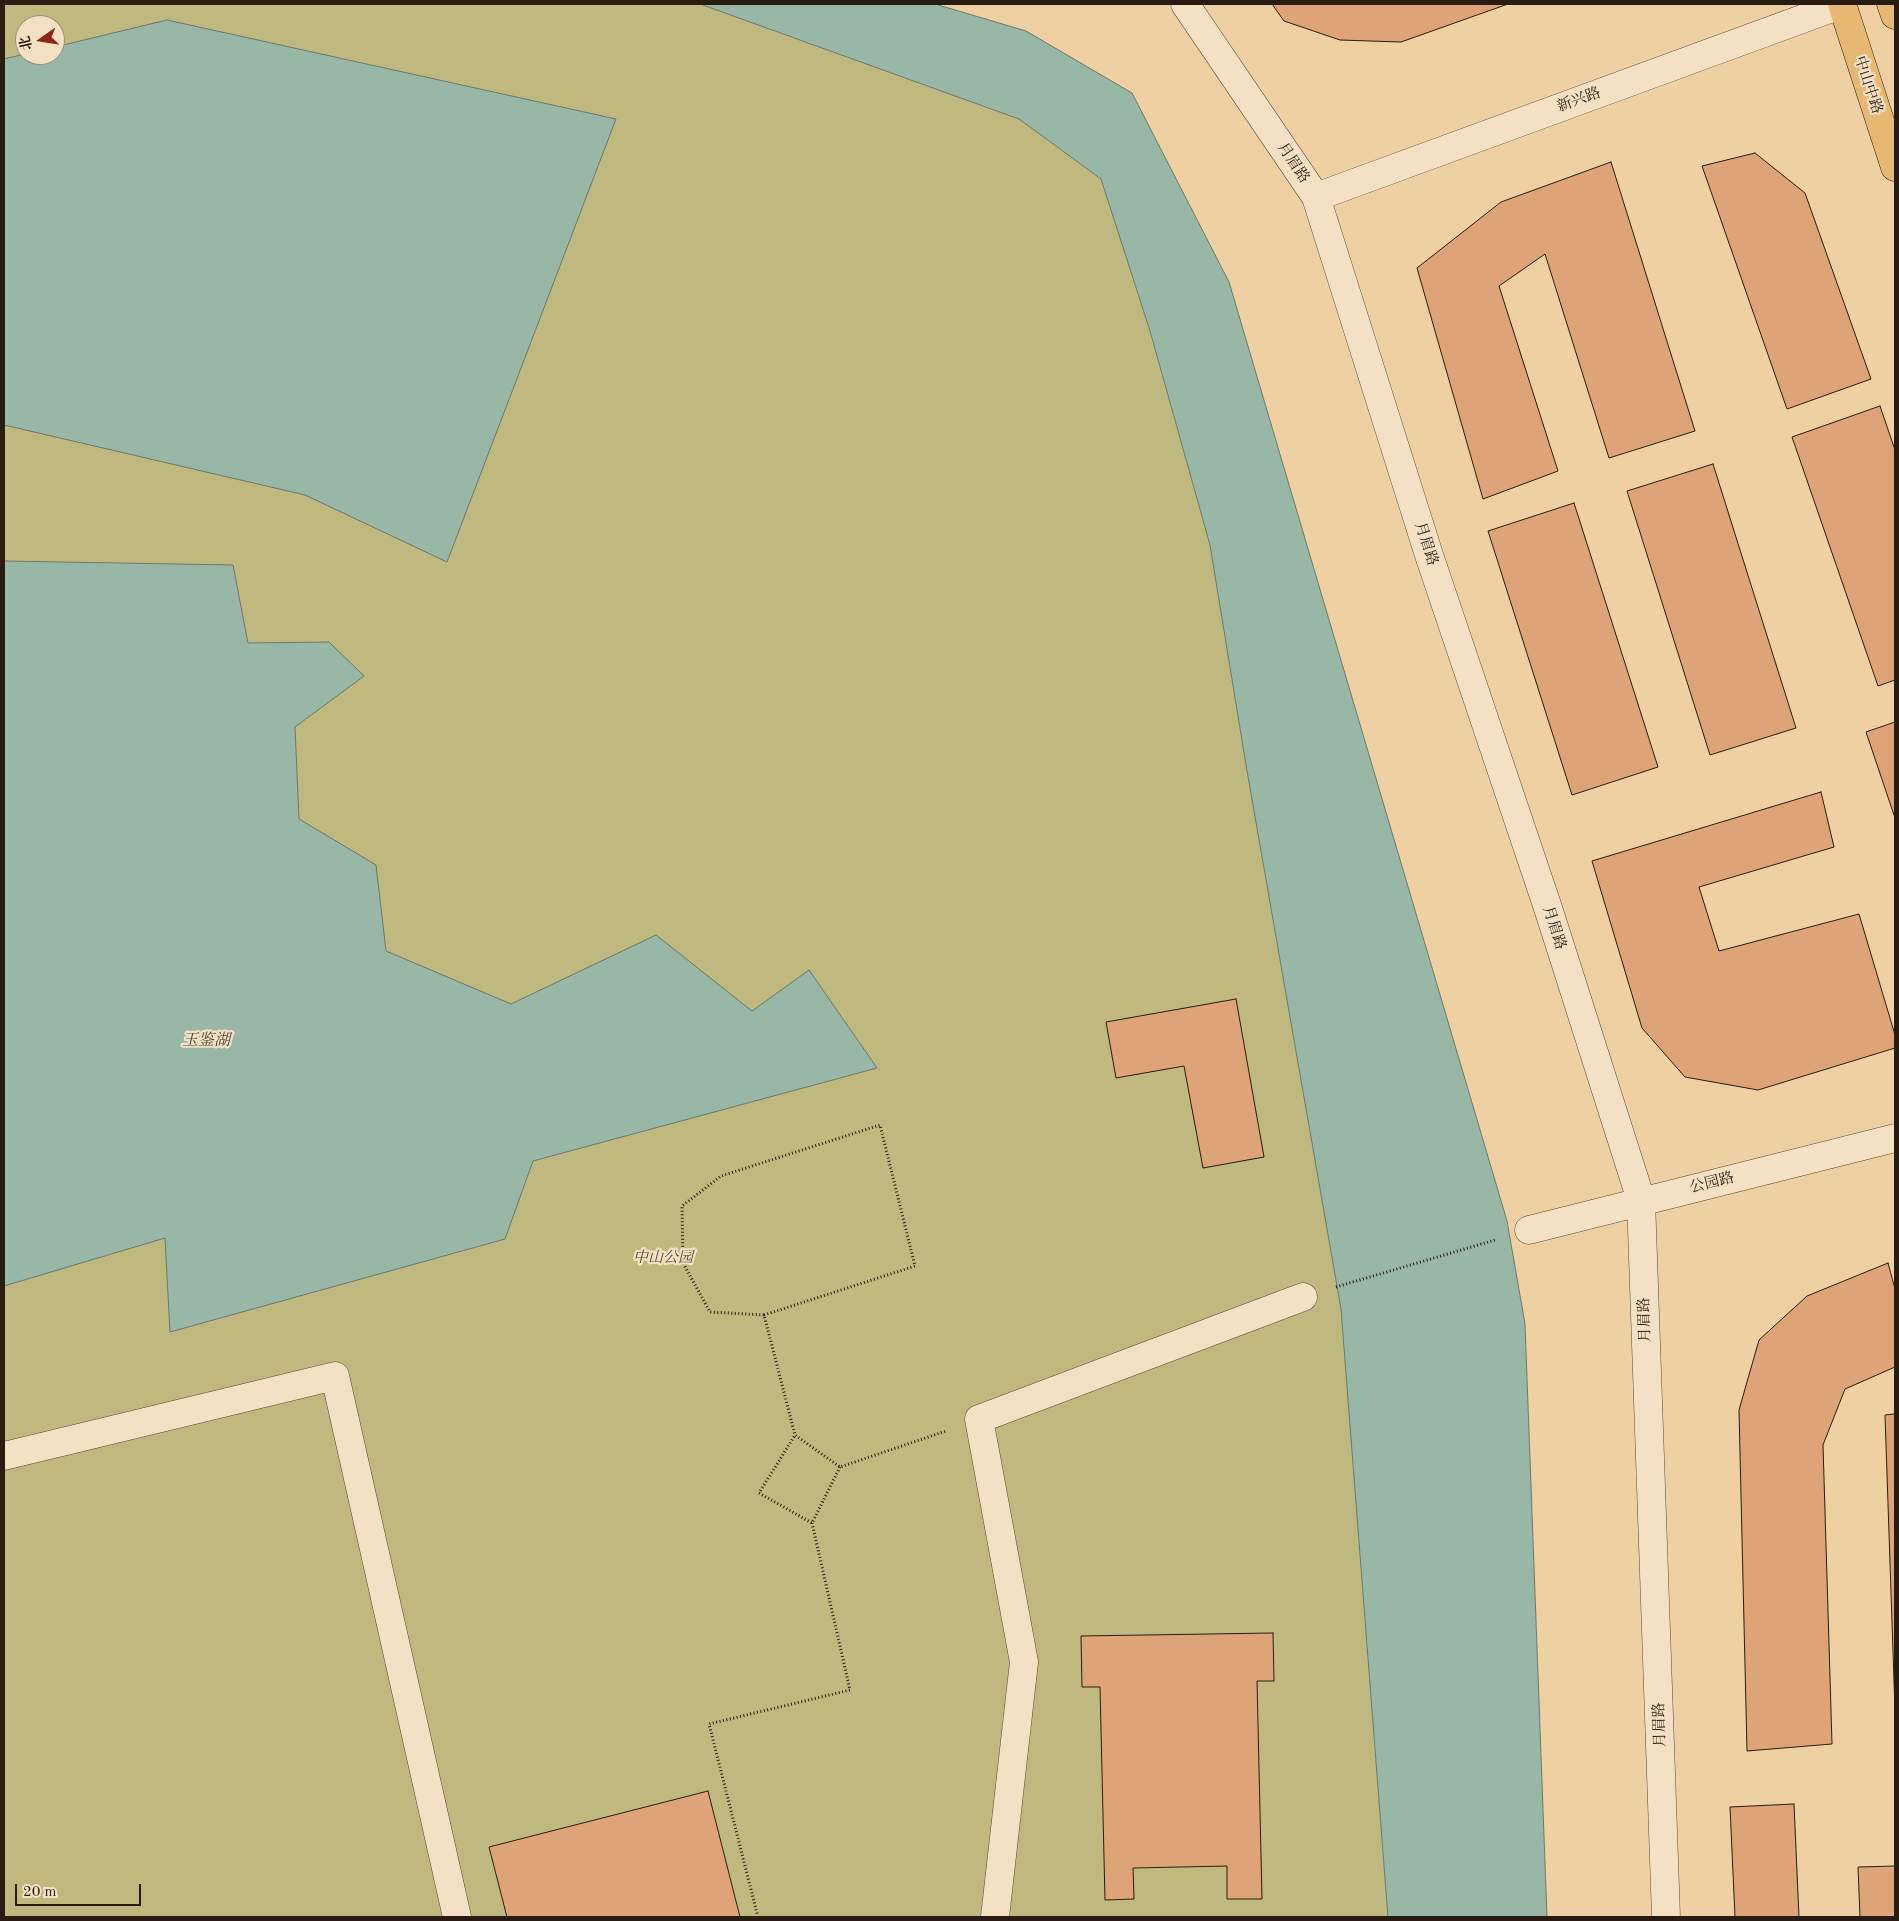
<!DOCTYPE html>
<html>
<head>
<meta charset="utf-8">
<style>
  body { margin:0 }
  #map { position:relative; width:1899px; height:1921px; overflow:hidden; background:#eed0a3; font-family:"Old Standard TT","Noto Serif SC",serif }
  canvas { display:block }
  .frame { position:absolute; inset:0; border:5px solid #281c11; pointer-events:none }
  .north { position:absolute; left:15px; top:15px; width:50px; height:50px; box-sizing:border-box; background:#f4e0c3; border:1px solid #a2927c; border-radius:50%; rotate:257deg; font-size:14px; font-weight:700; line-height:20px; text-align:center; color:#281c11 }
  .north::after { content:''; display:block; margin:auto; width:18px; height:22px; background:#8f2418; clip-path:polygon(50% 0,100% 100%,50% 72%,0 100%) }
  .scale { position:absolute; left:15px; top:1884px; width:126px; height:22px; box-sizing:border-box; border:2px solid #281c11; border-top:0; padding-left:6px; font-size:15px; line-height:18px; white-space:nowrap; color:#281c11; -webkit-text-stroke:4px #f4e0c3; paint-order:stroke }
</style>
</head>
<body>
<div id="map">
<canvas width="1899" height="1921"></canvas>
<div class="frame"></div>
<div class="north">北</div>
<div class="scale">20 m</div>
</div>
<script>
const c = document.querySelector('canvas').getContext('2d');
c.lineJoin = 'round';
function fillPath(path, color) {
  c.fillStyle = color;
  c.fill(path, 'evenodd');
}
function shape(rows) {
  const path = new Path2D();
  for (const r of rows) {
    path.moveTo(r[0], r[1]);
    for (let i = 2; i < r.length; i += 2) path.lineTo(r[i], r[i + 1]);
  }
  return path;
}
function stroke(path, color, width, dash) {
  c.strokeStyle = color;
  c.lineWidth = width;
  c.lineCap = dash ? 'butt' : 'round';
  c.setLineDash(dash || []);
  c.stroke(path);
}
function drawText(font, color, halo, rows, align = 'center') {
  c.font = font + ' "Old Standard TT","Noto Serif SC",serif';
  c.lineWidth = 4.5;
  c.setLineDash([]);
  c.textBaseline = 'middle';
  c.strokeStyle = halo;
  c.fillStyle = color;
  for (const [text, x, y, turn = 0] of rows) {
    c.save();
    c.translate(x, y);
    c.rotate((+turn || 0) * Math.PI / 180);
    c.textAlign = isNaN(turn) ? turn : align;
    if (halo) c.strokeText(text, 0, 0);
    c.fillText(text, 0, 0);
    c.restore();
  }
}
const green = shape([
  [4,4,700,4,1019,119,1101,179,1150,331,1210,545,1246,765,1341,1309,1388,1917,4,1917],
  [25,25,55,25,55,55,25,55]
]);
const water = shape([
  [700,4,935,4,1026,31,1132,93,1229,282,1507,1221,1525,1324,1547,1917,1388,1917,1341,1309,1246,765,1210,545,1150,331,1101,179,1019,119,700,4],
  [167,20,616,119,447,562,305,495,4,425,4,59,25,54,55,55,55,47,167,20],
  [4,561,233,565,248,643,329,642,364,676,295,727,299,819,376,865,386,951,511,1004,656,935,752,1011,809,970,877,1068,533,1161,505,1239,170,1332,165,1238,4,1286,4,561]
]);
const building = shape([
  [1272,4,1508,4,1401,42,1340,40,1284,21,1272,4],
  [1755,153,1805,193,1871,379,1787,409,1702,166,1755,153],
  [1611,162,1695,431,1609,458,1545,254,1499,286,1558,471,1483,499,1417,268,1501,202,1611,162],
  [1880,406,1895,450,1895,680,1878,686,1792,437,1880,406],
  [1713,464,1796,728,1710,755,1627,491,1713,464],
  [1574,503,1658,767,1572,795,1488,531,1574,503],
  [1895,722,1895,818,1866,732,1895,722],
  [1821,792,1834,847,1699,887,1719,951,1859,914,1895,1035,1895,1048,1758,1090,1685,1077,1642,1028,1592,861,1821,792],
  [1236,999,1264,1157,1203,1168,1184,1066,1116,1078,1106,1022,1236,999],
  [1888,1263,1895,1289,1895,1367,1845,1389,1823,1445,1832,1744,1747,1751,1739,1410,1759,1340,1807,1296,1888,1263],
  [1895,1414,1895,1711,1885,1415,1895,1414],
  [1273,1633,1274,1681,1257,1681,1262,1899,1227,1899,1227,1866,1133,1868,1134,1899,1105,1900,1100,1687,1082,1687,1081,1636,1273,1633],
  [708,1791,740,1917,507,1917,489,1847,708,1791],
  [1794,1804,1799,1917,1735,1917,1730,1807,1794,1804],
  [1895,1866,1895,1917,1860,1917,1858,1867,1895,1866]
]);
const path = shape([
  [1336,1287,1495,1240],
  [764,1315,915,1266,880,1125,721,1176,682,1206,683,1263,710,1312,764,1315,795,1435],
  [840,1467,812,1523,759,1493,795,1435,840,1467,946,1431],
  [758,1917,709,1724,850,1690,812,1523]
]);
const minor = shape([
  [1185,4,1316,197,1429,555,1548,908,1641,1200,1666,1917],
  [1316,197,1843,4],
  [1529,1230,1895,1138],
  [4,1456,335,1376,457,1917],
  [995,1917,1024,1662,979,1419,1303,1297]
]);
const major = shape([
  [1842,4,1895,167],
  [1891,4,1895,15]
]);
const streetNames = [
  ["中山中路",1868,85,72],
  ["新兴路",1579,100,-20],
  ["月眉路",1293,163,56],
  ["月眉路",1426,544,72],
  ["月眉路",1554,928,72],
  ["公园路",1712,1183,-14],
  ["月眉路",1645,1320,-92],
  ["月眉路",1660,1725,-92]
];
const parkNames = [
  ["中山公园",663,1258]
];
const waterNames = [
  ["玉鉴湖",206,1041]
];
fillPath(green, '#bfb980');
fillPath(water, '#99b7a6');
stroke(water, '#6c796a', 1);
fillPath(building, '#dea377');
stroke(building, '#281c11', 1);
stroke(minor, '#5a4936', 29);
stroke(major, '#281c11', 29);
stroke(path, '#281c11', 3, [1, 2.5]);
stroke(minor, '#f4e0c3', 28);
stroke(major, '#e7b872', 28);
drawText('15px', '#281c11', '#f4e0c3', streetNames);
drawText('italic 15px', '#554b32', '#f4e0c3', parkNames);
drawText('italic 16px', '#4a4a3e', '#f4e0c3', waterNames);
</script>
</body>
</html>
